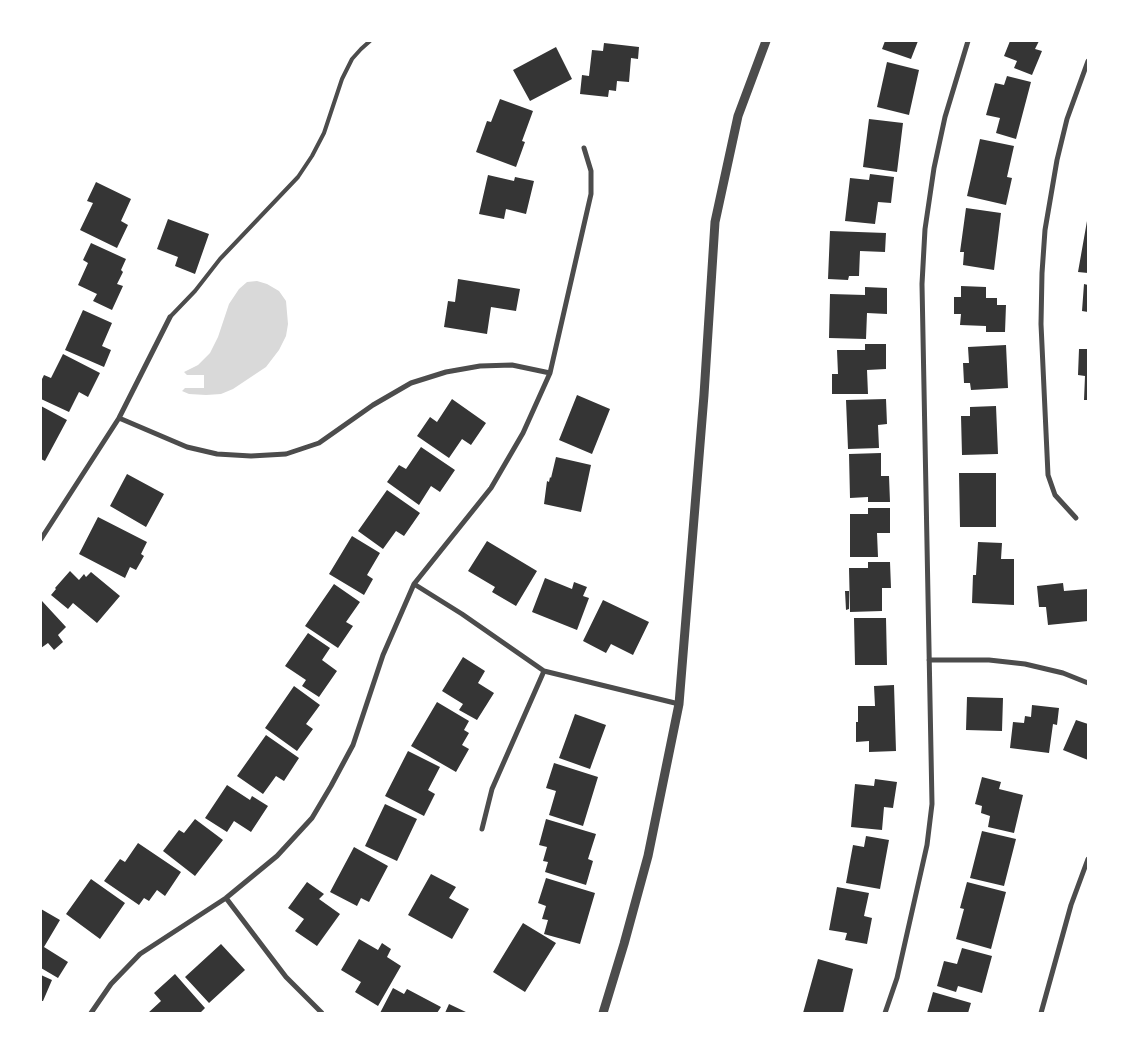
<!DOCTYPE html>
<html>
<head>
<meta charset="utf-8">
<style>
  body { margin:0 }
  #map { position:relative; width:1129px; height:1054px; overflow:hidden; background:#fff; font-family:"DM Sans",sans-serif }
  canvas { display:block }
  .frame { position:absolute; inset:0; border:42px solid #fff; pointer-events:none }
</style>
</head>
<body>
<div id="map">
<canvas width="1129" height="1054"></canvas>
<div class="frame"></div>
</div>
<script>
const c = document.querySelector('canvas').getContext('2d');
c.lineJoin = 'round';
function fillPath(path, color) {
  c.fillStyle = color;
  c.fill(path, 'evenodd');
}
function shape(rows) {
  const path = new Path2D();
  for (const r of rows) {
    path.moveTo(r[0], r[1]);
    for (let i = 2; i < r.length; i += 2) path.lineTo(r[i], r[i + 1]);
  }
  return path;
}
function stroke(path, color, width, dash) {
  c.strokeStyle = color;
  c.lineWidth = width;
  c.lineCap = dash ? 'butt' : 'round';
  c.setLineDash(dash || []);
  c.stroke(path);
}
const water = shape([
  [257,281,267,284,279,291,286,301,288,324,286,336,279,350,266,367,233,389,221,394,206,395,189,394,182,391,185,388,204,388,204,375,187,375,184,372,198,365,210,353,218,337,229,304,239,289,247,282]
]);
const building = shape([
  [885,41,918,41,911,59,882,49],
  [1010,41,1039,41,1035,49,1042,51,1032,75,1014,68,1017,61,1004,56],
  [604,43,639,47,638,59,631,58,629,82,617,81,616,91,609,90,608,97,580,94,582,75,589,76,592,50,603,51],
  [556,47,572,79,530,101,513,70],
  [887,62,919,70,909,115,877,107],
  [1007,76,1031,82,1016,139,996,133,1000,118,986,115,995,83,1004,85],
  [500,99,533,111,522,141,525,142,516,167,476,152,487,121,491,122],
  [869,119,903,123,897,172,863,167],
  [980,139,1014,146,1007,177,1012,178,1006,205,967,196],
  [870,174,894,177,891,203,878,202,875,224,845,221,850,178,869,180],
  [488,175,514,181,515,177,534,181,526,214,506,209,504,219,479,214],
  [96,182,131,199,121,221,128,225,117,248,80,230,93,203,87,201],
  [966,208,1001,213,994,270,963,265,964,252,960,252],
  [168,219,209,234,195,274,175,266,178,257,157,249],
  [1087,221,1088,221,1088,273,1078,272],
  [830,231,886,233,885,252,860,251,859,276,849,276,848,280,828,279],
  [91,243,126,259,121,270,123,272,117,284,123,286,112,310,93,301,97,294,78,285,88,263,83,260],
  [458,279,520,289,516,311,491,307,487,334,444,327,448,301,455,302],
  [1084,284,1088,285,1088,312,1082,311],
  [961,286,986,287,986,298,997,298,997,305,1006,305,1005,332,986,332,986,326,960,325,961,314,954,314,954,297,961,297],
  [865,287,887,288,887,314,867,313,866,339,829,338,830,294,865,295],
  [83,310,112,323,102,346,111,350,104,367,65,350],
  [865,344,886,344,886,369,867,370,868,394,832,394,832,374,838,374,837,350,865,350],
  [1006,345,1008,388,971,390,970,383,964,383,963,363,969,363,968,347],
  [1079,349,1088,349,1088,400,1084,400,1085,376,1078,375],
  [63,354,100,373,88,397,79,392,69,412,41,399,41,381,44,375,51,378],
  [577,395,610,409,592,454,559,440],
  [452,399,486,423,471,445,462,439,449,458,417,436,430,417,437,422],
  [886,399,887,424,878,425,879,448,848,449,846,400],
  [41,406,67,420,45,461,41,459],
  [996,406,998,454,962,455,961,416,970,416,970,407],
  [421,447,455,470,440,492,431,486,419,505,387,482,399,465,406,469],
  [881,453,881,476,889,476,890,502,868,502,868,497,850,498,849,454],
  [556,457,591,465,581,512,544,504,547,481,549,482,550,477,551,478],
  [959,473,996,473,996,527,960,527],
  [127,474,164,494,146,527,110,506],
  [387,490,420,513,404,536,396,531,383,549,358,531],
  [868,508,890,508,890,533,877,533,878,557,850,557,850,514,868,514],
  [98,517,147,542,141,554,144,556,136,570,130,567,125,578,79,554],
  [352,536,380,553,367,575,373,579,364,595,329,574],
  [487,541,537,571,516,606,492,592,495,587,468,571],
  [978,542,1002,543,1001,559,1014,559,1014,605,972,603,973,575,976,575],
  [868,562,890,562,891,588,882,588,882,611,850,612,849,568,868,568],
  [70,571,79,580,84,574,86,577,91,572,120,596,97,623,73,603,68,609,51,595,56,589,55,588],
  [545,578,572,589,574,582,587,587,583,596,589,598,577,630,532,612],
  [1063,583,1064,591,1088,589,1088,621,1048,625,1046,607,1039,607,1037,586],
  [334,584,360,602,346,622,353,626,338,648,305,626],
  [845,591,849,591,849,609,846,610],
  [603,600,649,622,633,655,611,644,606,653,583,641],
  [42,601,66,627,58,635,63,642,54,650,48,643,41,648],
  [854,618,886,618,887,665,855,665],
  [308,633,330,648,322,660,337,671,319,697,302,686,306,680,285,666],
  [463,657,485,671,478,683,494,693,477,720,459,710,463,704,442,691],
  [894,685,896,751,869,752,869,741,856,742,856,722,858,722,858,706,875,706,874,686],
  [294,686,320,705,306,724,313,729,297,751,265,728],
  [967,697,1003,698,1002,731,966,730],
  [437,702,469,721,464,730,469,733,462,745,469,749,456,772,411,746],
  [1032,705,1059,708,1057,725,1053,724,1049,753,1010,748,1013,722,1024,723,1025,716,1031,717],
  [575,714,606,725,590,769,559,758],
  [1076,720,1088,724,1088,760,1063,750],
  [266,735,299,758,284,781,276,776,263,794,237,776],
  [408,751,440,767,428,790,435,794,424,816,385,796],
  [554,763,598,777,583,826,549,815,556,791,546,788],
  [982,777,1001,782,999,789,1023,795,1014,833,988,827,990,816,981,813,982,806,975,804],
  [875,779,897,782,893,808,884,807,882,830,851,827,855,784,874,786],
  [227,785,250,800,252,796,268,806,251,832,234,821,227,832,205,818],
  [385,804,417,819,397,861,365,846],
  [195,819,223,840,195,876,163,851,179,830,184,833],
  [546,819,596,834,588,859,593,861,586,885,545,872,548,862,543,861,547,847,539,845],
  [982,831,1016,839,1004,886,970,878],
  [866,836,889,840,880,889,846,883,853,845,864,847],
  [138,843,181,872,165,896,157,890,149,901,144,898,139,905,104,881,120,859,125,862],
  [354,847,388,866,369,902,361,898,357,906,330,892],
  [431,874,456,887,449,898,469,909,452,939,408,915],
  [546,878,595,893,580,944,544,934,548,920,542,919,546,906,538,903],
  [91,879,125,903,100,939,66,914],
  [307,882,324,894,319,899,340,914,317,946,295,931,304,919,288,908],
  [967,882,1006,892,991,949,956,939,964,909,960,908],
  [837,887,869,893,864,916,872,918,867,944,845,940,847,933,829,930],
  [41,909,60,920,44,947,68,962,58,978,41,968],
  [523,923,556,943,525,992,493,972],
  [359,939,378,950,382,943,391,949,387,957,401,966,378,1006,355,992,361,982,341,970],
  [221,944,245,970,209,1003,185,977],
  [962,948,992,956,982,993,958,986,956,992,937,986,944,961,957,964],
  [818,959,853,969,843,1013,803,1013],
  [175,974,205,1008,200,1013,148,1013,161,1001,154,993],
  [41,975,52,980,43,1001,41,1001],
  [393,988,404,994,407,989,441,1007,437,1013,380,1013],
  [933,992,971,1003,968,1013,927,1013],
  [449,1004,468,1013,445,1013]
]);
const service = shape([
  [170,317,195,291,220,259,298,177,312,156,324,133,342,79,352,59,361,49,370,41]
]);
const minor = shape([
  [119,418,187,447,217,454,251,456,286,454,319,443,373,405,411,383,446,372,480,366,512,365,550,373],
  [1076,518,1055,495,1048,475,1041,324,1042,273,1045,230,1057,160,1067,119,1088,61],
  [41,539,119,418,170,317],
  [414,584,462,614,544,671,679,704],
  [929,660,989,660,1025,664,1063,673,1088,683],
  [482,829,492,789,544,671],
  [226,898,286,977,322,1013],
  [91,1013,111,984,140,954,226,898,277,856,312,818,331,786,353,745,383,655,414,584,491,488,523,433,550,373,591,194,591,171,584,148],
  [885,1013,897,978,927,845,932,804,922,284,925,229,934,168,945,117,968,41],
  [1041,1013,1071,905,1088,859]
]);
const tertiary = shape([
  [603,1013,624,944,648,856,679,704,704,395,715,222,738,116,766,41]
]);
fillPath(water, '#d9d9d9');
fillPath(building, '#353535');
stroke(service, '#4c4c4c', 4);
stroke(minor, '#4c4c4c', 5);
stroke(tertiary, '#4c4c4c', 9);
</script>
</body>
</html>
